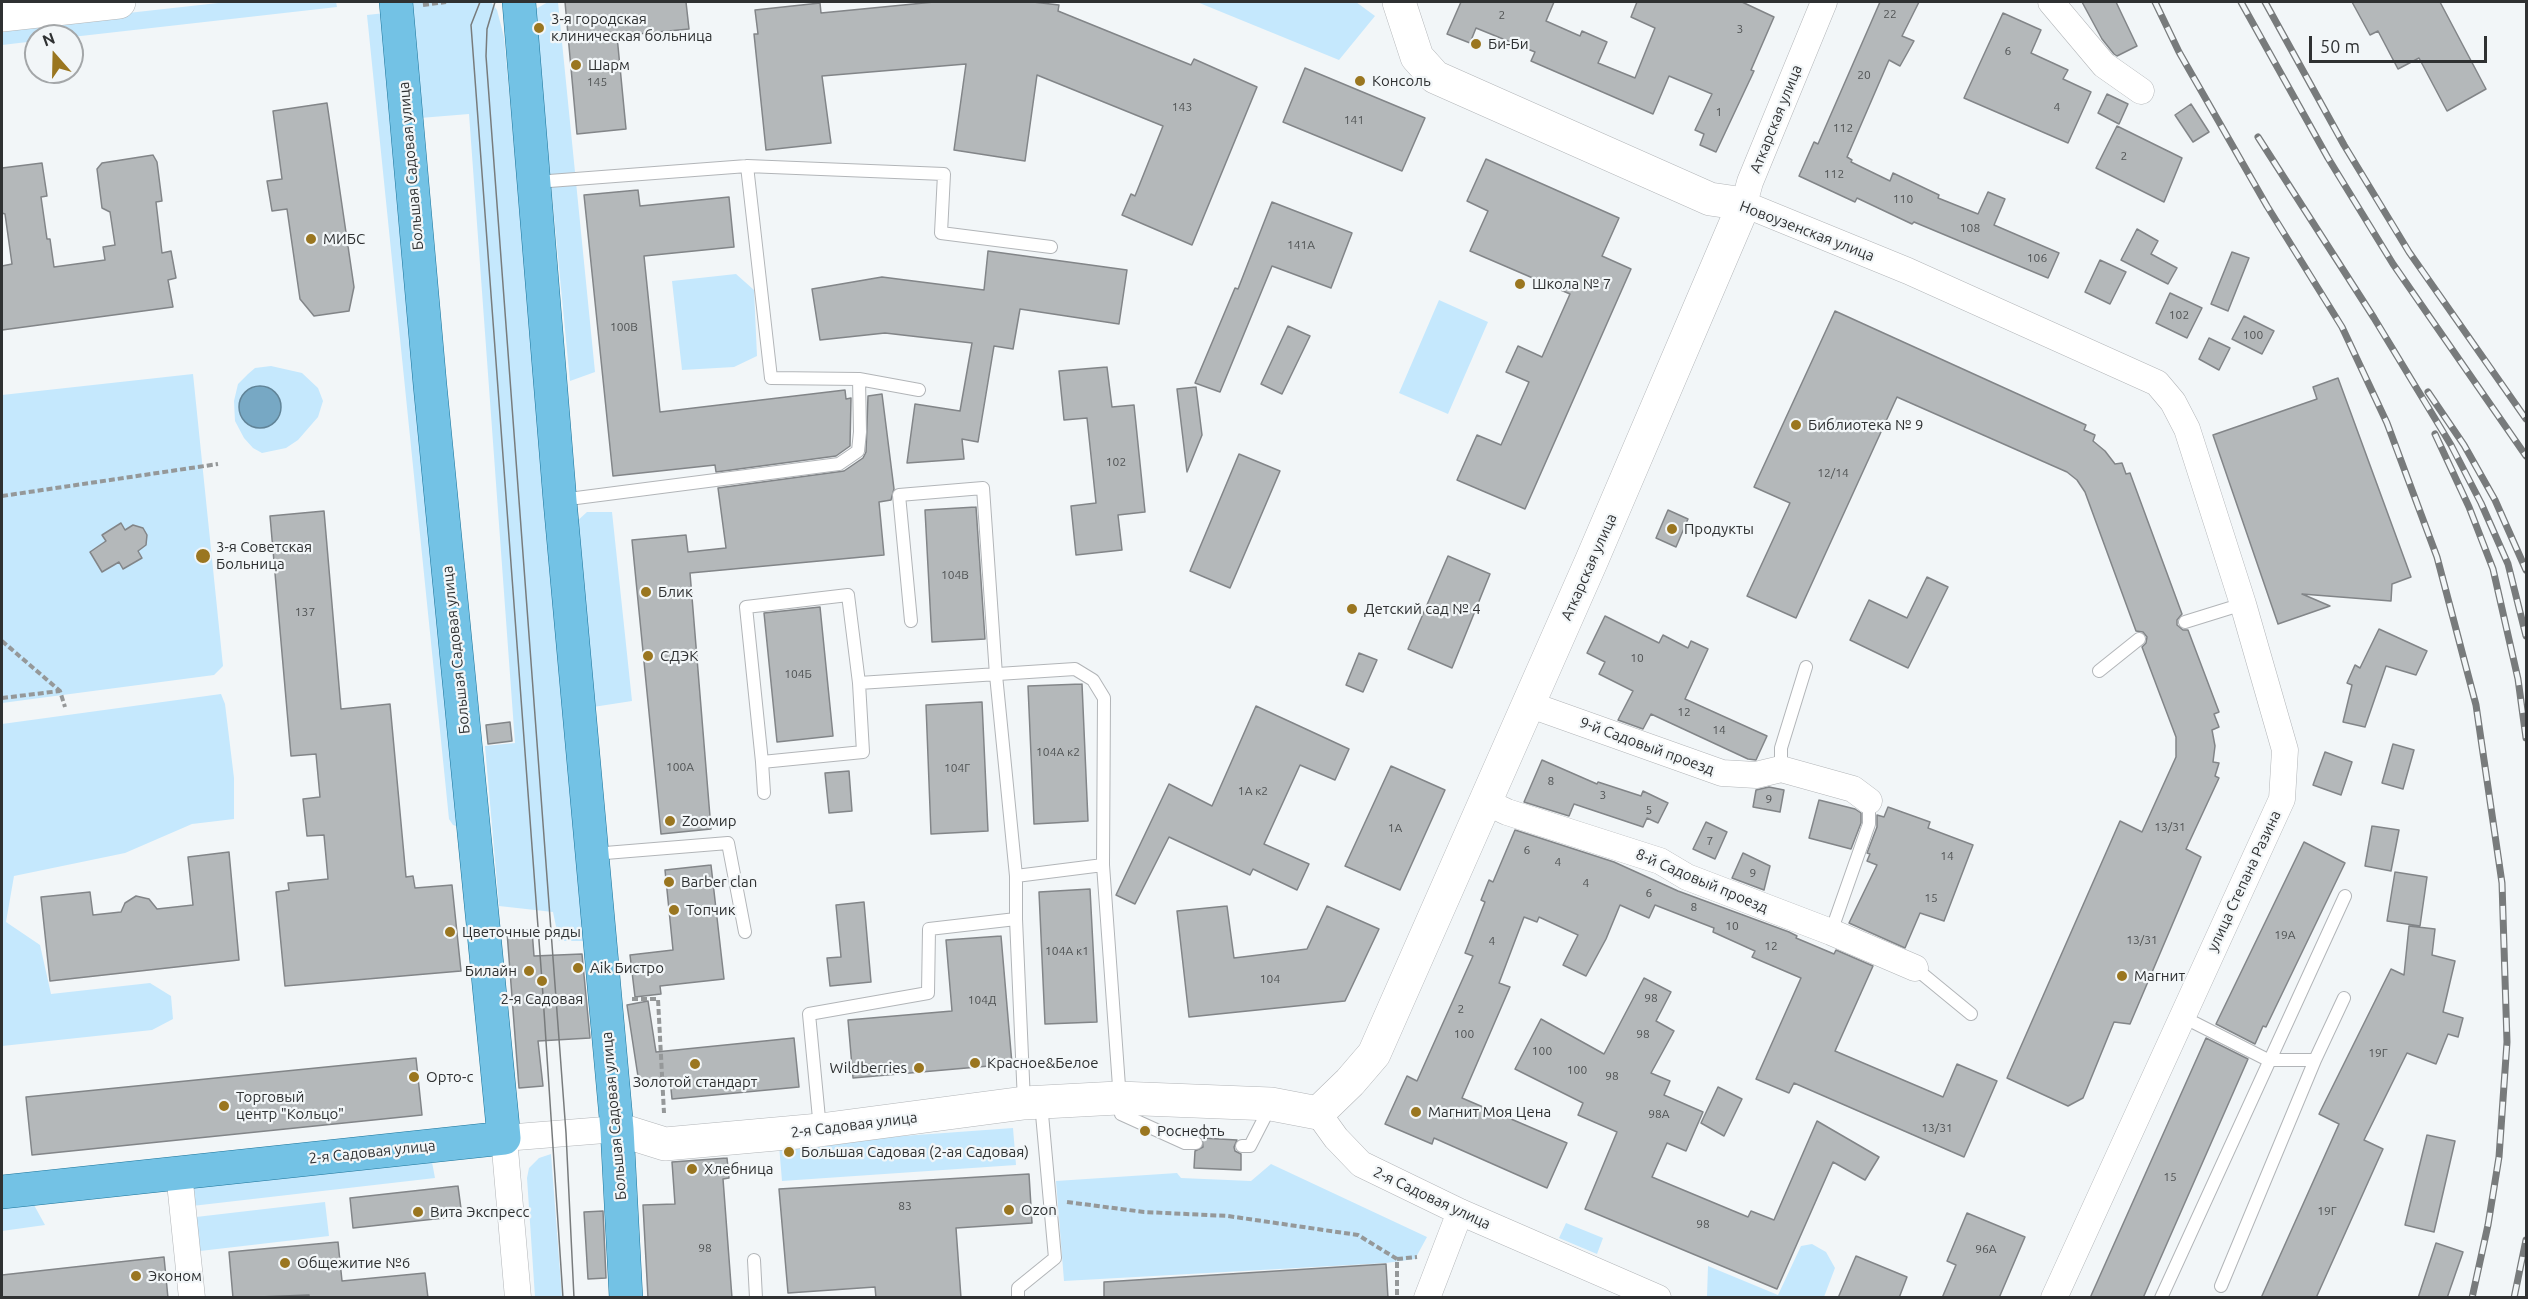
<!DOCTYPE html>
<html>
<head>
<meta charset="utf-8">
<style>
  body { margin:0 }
  #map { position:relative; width:2528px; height:1299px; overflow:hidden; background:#f2f6f8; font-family:Ubuntu,sans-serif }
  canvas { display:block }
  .frame { position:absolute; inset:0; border:3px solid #2f3132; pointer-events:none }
  .north { position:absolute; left:24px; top:24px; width:60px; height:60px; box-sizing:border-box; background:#f2f6f8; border:2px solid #a4a7a9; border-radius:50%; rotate:340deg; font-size:16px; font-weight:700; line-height:24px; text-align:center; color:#2f3132 }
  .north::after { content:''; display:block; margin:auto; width:21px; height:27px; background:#9a7620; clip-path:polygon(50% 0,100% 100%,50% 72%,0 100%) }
  .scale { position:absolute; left:2309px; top:36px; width:178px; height:27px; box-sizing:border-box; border:3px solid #2f3132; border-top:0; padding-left:8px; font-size:18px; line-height:21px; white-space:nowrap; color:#2f3132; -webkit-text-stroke:4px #f2f6f8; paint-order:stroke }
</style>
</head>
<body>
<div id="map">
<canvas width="2528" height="1299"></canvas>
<div class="frame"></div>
<div class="north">N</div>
<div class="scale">50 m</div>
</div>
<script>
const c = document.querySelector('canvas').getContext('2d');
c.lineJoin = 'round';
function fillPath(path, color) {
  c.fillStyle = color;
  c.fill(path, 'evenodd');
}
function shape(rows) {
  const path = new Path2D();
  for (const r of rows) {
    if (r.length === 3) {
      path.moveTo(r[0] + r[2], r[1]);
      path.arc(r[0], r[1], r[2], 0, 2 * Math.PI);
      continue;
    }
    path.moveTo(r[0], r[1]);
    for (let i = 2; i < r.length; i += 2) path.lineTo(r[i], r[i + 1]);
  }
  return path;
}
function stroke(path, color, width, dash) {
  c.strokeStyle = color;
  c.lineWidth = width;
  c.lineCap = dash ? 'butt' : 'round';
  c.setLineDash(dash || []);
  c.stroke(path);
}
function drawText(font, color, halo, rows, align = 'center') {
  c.font = font + ' Ubuntu,sans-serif';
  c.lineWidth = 4.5;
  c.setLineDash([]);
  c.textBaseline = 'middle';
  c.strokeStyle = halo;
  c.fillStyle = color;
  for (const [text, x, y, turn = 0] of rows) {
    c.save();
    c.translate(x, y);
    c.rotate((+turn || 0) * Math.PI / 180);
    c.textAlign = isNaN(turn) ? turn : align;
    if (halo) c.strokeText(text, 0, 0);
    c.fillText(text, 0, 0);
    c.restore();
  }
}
const green = shape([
  [227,2,336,2,337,7,72,37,36,36,36,41,2,45,2,27],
  [411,2,491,2,497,10,504,37,588,941,559,941,553,912,499,906,485,746,515,743,469,114,420,118],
  [548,2,558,2,595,372,570,381,534,10],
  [1197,2,1356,2,1375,16,1339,60],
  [385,13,460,827,453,825,449,819,367,15],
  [736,274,754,290,757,356,734,367,682,370,672,281],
  [1439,300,1488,322,1448,414,1399,393],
  [271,366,302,373,318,388,323,401,318,417,298,440,286,448,262,453,253,448,244,438,235,421,234,401,238,384,248,374,255,368],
  [193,374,223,666,214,675,2,703,2,395],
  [587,512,612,512,632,701,593,707,575,523],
  [221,694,225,704,234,778,234,819,192,824,125,853,14,876,6,922,40,945,51,994,150,983,171,996,173,1019,152,1030,2,1046,2,724],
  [1013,1128,1016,1165,782,1181,779,1145],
  [551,1154,562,1297,535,1297,527,1178,529,1168,539,1158],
  [432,1162,435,1178,192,1206,190,1188],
  [1271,1164,1427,1237,1415,1259,1386,1263,1064,1281,1056,1181,1177,1173,1181,1178,1251,1181],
  [325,1202,329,1236,200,1251,196,1217],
  [34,1205,45,1225,2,1231,2,1208],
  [1566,1223,1603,1238,1597,1254,1559,1238],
  [1812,1244,1826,1252,1835,1268,1824,1297,1707,1297,1708,1266,1778,1295,1801,1246]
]);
const water = shape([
  [260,407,21]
]);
const building = shape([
  [565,2,686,2,689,29,617,36,626,129,577,134,565,2],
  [934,2,1033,2,1059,5,1058,11,1191,65,1194,59,1257,87,1192,245,1122,215,1131,194,1135,196,1163,126,1037,75,1025,161,954,150,966,64,822,76,831,143,766,150,754,34,758,34,755,10,820,3,821,13,934,2],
  [1461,2,1554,2,1546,21,1580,36,1582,31,1607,42,1598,63,1635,78,1655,28,1631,17,1637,2,1742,2,1774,17,1751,70,1754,71,1716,152,1700,145,1704,134,1695,130,1712,94,1669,76,1653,114,1531,61,1535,52,1476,28,1470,43,1447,34,1461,2],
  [1880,2,1919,2,1902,36,1914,41,1900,66,1889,60,1847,157,1852,160,1851,162,1890,181,1893,173,1939,195,1938,198,1978,214,1988,192,2005,199,1994,225,2059,253,2048,278,1914,222,1912,224,1857,198,1855,202,1799,176,1814,142,1818,144,1880,2],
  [2082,2,2116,2,2137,46,2117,56,2114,54,2102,39,2082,2],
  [2352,2,2440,2,2486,89,2447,111,2419,58,2398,69,2378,31,2370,35,2352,2],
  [2003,13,2041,30,2031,53,2068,70,2063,79,2091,92,2068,143,1964,98,2003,13],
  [1305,68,1425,118,1402,171,1283,122,1305,68],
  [2107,94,2128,104,2119,124,2098,113,2107,94],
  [327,103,354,287,349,311,314,316,300,299,287,209,272,211,267,181,282,179,273,111,327,103],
  [2191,104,2209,132,2193,142,2175,115,2191,104],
  [2117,126,2182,158,2164,202,2096,168,2117,126],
  [153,155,157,162,162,201,156,202,162,253,171,251,176,278,168,280,173,307,2,330,2,266,12,264,5,214,2,213,2,168,42,163,47,196,41,197,47,239,50,239,54,267,105,260,103,247,115,245,110,212,102,208,97,169,102,163,153,155],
  [1486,159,1619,218,1602,256,1631,269,1525,509,1457,480,1477,435,1501,445,1529,382,1506,372,1518,346,1542,357,1570,294,1470,251,1488,211,1467,201,1486,159],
  [638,190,640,206,729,197,734,247,644,256,660,412,845,390,846,399,851,398,850,446,836,456,716,472,715,465,613,476,584,195,638,190],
  [1272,202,1352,233,1331,288,1272,266,1220,392,1195,383,1235,288,1238,289,1272,202],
  [2137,229,2158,241,2151,254,2177,268,2168,284,2121,260,2137,229],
  [988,251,1127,270,1119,324,1020,309,1013,349,994,346,978,442,962,439,964,459,907,463,915,404,960,411,972,343,885,333,820,340,812,289,882,277,984,290,988,251],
  [2232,252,2249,258,2228,311,2211,304,2232,252],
  [2100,260,2126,272,2110,304,2085,292,2100,260],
  [2170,293,2202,308,2187,338,2156,323,2170,293],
  [1835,311,2086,425,2084,430,2095,435,2093,441,2105,451,2115,464,2122,463,2126,474,2130,473,2182,614,2177,620,2177,625,2183,630,2188,630,2219,712,2214,714,2219,727,2212,730,2215,746,2213,762,2219,763,2215,776,2219,778,2186,849,2201,857,2130,1024,2114,1022,2083,1098,2068,1106,2007,1078,2120,821,2142,832,2176,757,2176,737,2142,647,2146,643,2147,637,2143,632,2136,631,2085,492,2077,480,2067,472,1897,397,1796,618,1747,596,1790,503,1754,487,1835,311],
  [2244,316,2274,331,2262,354,2232,339,2244,316],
  [1288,326,1310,336,1282,394,1261,384,1288,326],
  [2209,338,2230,348,2219,370,2199,359,2209,338],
  [1107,367,1112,407,1134,405,1145,512,1118,515,1122,550,1076,555,1071,506,1096,503,1087,418,1064,420,1059,371,1107,367],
  [2338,378,2411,577,2392,584,2391,601,2302,594,2330,606,2278,624,2213,435,2317,399,2313,387,2338,378],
  [1196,387,1202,435,1187,472,1177,389,1196,387],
  [882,394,894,489,891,500,879,502,884,555,690,573,711,829,661,834,632,540,686,535,688,552,726,548,718,488,844,471,863,458,866,452,868,396,882,394],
  [1239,454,1280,471,1230,588,1190,571,1239,454],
  [976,507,985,639,932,642,925,510,976,507],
  [1668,510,1688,519,1676,547,1656,538,1668,510],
  [324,511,341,709,390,704,406,877,413,876,415,888,452,885,461,971,285,986,276,892,289,890,288,883,328,879,324,835,307,836,303,799,320,797,316,754,291,756,270,516,324,511],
  [121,523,125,530,133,525,143,528,147,535,146,545,138,551,142,558,123,569,119,562,102,572,90,552,106,541,102,535,121,523],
  [1448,556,1490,574,1452,668,1408,649,1448,556],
  [1927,577,1948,587,1908,668,1850,640,1869,600,1907,618,1927,577],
  [820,607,833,736,777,742,764,613,820,607],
  [1605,616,1659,643,1663,635,1688,648,1691,641,1708,649,1685,699,1767,736,1756,760,1748,759,1651,714,1643,729,1618,720,1633,691,1599,674,1605,662,1587,653,1605,616],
  [2379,629,2427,651,2416,675,2386,666,2365,727,2343,722,2352,685,2347,683,2355,665,2360,668,2379,629],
  [1359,653,1377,660,1363,692,1346,685,1359,653],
  [1082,684,1088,821,1034,824,1028,686,1082,684],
  [982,702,988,831,931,834,926,705,982,702],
  [1256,706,1349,749,1335,780,1300,765,1264,844,1309,864,1297,890,1253,869,1250,875,1169,837,1135,904,1116,895,1169,784,1212,806,1256,706],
  [510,722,512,741,488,744,486,725,510,722],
  [2393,744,2414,750,2403,789,2382,783,2393,744],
  [2325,752,2352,762,2341,795,2313,785,2325,752],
  [1542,760,1597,784,1598,782,1641,796,1643,791,1668,803,1658,823,1647,818,1643,827,1574,804,1569,816,1524,802,1542,760],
  [1391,766,1445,790,1400,890,1345,866,1391,766],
  [849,771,852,811,829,813,825,773,849,771],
  [1769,787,1784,790,1780,812,1753,807,1756,790,1769,787],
  [1819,800,1855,809,1861,813,1861,823,1851,849,1809,838,1819,800],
  [1888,807,1930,822,1928,828,1973,845,1944,921,1920,913,1905,948,1849,923,1877,865,1867,861,1870,854,1867,853,1877,827,1877,815,1884,817,1888,807],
  [1706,822,1727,832,1715,859,1693,849,1706,822],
  [2372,826,2399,830,2391,871,2365,866,2372,826],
  [1515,830,1614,862,1678,891,1789,932,1797,936,1796,938,1834,954,1836,950,1873,966,1835,1051,1943,1097,1957,1064,1997,1081,1964,1157,1794,1083,1789,1093,1756,1079,1801,978,1752,957,1755,951,1713,932,1714,928,1655,905,1649,918,1620,905,1606,939,1586,976,1563,965,1578,935,1539,917,1537,922,1524,917,1499,983,1510,987,1462,1098,1567,1143,1547,1188,1434,1138,1432,1144,1385,1124,1407,1076,1417,1081,1473,956,1465,953,1485,902,1481,900,1489,880,1493,882,1515,830],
  [2304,842,2345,863,2266,1027,2263,1026,2255,1044,2216,1024,2304,842],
  [229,852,239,960,50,981,41,897,90,892,93,915,121,912,125,903,136,896,149,899,157,909,193,905,188,857,229,852],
  [1743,853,1770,866,1764,890,1732,878,1743,853],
  [711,865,724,979,660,986,661,994,635,997,630,955,673,950,665,870,711,865],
  [2395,872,2427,877,2420,926,2387,921,2395,872],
  [1090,889,1097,1022,1045,1024,1039,892,1090,889],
  [864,902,871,982,830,986,827,958,841,957,836,905,864,902],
  [1227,906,1234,958,1307,949,1327,906,1379,929,1345,1001,1189,1017,1177,911,1227,906],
  [2409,926,2435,929,2432,955,2455,961,2443,1012,2463,1018,2458,1037,2448,1034,2436,1064,2407,1053,2364,1140,2383,1149,2316,1298,2261,1298,2339,1124,2319,1114,2391,969,2404,975,2409,926],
  [532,930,534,956,582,954,590,1038,538,1041,543,1086,519,1088,507,932,532,930],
  [1001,936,1012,1064,853,1078,848,1020,952,1011,946,940,1001,936],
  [1644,978,1671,992,1656,1021,1674,1031,1651,1073,1670,1081,1664,1095,1703,1112,1686,1151,1667,1143,1652,1177,1748,1217,1751,1211,1774,1220,1817,1121,1879,1157,1865,1180,1833,1162,1777,1289,1585,1209,1617,1132,1578,1115,1583,1103,1515,1069,1541,1019,1604,1054,1644,978],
  [648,1001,656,1052,794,1038,799,1087,672,1099,670,1079,639,1083,627,1005,648,1001],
  [2206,1038,2248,1059,2143,1298,2090,1298,2206,1038],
  [416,1058,422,1115,32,1155,26,1097,416,1058],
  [1718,1087,1742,1099,1724,1136,1701,1123,1718,1087],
  [2427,1135,2455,1141,2434,1232,2405,1225,2427,1135],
  [1202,1138,1237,1140,1234,1147,1235,1151,1241,1154,1241,1170,1194,1168,1195,1151,1203,1147,1202,1138],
  [727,1158,729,1178,723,1179,732,1298,648,1298,643,1205,675,1204,672,1162,727,1158],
  [1029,1174,1032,1223,956,1228,961,1298,876,1298,875,1287,788,1293,779,1189,1029,1174],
  [458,1186,462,1216,353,1228,350,1198,458,1186],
  [603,1211,606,1278,588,1279,584,1212,603,1211],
  [1967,1213,2025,1237,1999,1298,1942,1298,1956,1265,1947,1261,1967,1213],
  [338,1242,342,1281,425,1273,428,1298,309,1298,309,1295,233,1298,229,1252,338,1242],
  [2436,1243,2463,1252,2447,1298,2418,1298,2436,1243],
  [1856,1256,1907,1277,1899,1298,1838,1298,1856,1256],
  [164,1257,168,1298,2,1298,2,1275,164,1257],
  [1386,1264,1388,1298,1104,1298,1104,1282,1386,1264]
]);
const path = shape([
  [423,5,446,2],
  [2,496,218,464],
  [2,641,60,691],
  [2,698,60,691,65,707],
  [632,999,658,999,664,1113],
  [1067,1202,1144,1212,1228,1216,1358,1235,1397,1259,1397,1298],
  [1397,1259,1417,1257]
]);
const lane = shape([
  [747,166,771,378,859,379,919,390],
  [536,182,747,166,944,174,941,233,1051,247],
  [561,500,839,464,858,451,860,432,859,379],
  [911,621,899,495,983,488,996,675,1016,876,1016,919,1024,1102],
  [2185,622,2243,604],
  [2099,671,2139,639],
  [859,683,863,752,762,762,746,607,848,595,859,683,1075,669,1093,680,1104,698,1103,865,1121,1114,1185,1143,1196,1143],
  [762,762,764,793],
  [1781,769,1781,748,1806,667],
  [593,854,728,843,745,932],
  [1016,876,1103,865],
  [1831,932,1869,824,1869,801],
  [1915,968,1971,1014],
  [2181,1016,2268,1060,2315,1060,2344,998],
  [820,1129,809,1014,928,993,929,929,1016,919],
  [1242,1146,1250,1146,1270,1107],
  [754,1260,756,1298],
  [2221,1286,2315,1060],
  [1018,1298,1018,1288,1055,1258,1041,1103],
  [2161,1298,2345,896]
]);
const street = shape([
  [1824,2,1750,182,1744,204,1908,271,2157,383,2173,402,2187,429,2243,604,2285,750,2282,799,2054,1298],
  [2051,2,2104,65,2141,91],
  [1528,704,1722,773,1756,775,1781,769,1853,789,1869,801],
  [1486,802,1507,812,1660,861,1687,877,1831,932,1915,968],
  [1318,1113,1336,1138,1361,1164,1460,1212,1658,1298],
  [179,1173,192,1298],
  [518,1298,504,1138,617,1129],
  [1427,1298,1460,1212]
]);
const secondary = shape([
  [2,15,119,2],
  [617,1129,665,1144,820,1130,1024,1103,1118,1098,1271,1104,1318,1113,1350,1082,1374,1054,1591,562,1744,204,1710,199,1435,77,1417,57,1399,2]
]);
const primary = shape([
  [519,2,560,501,617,1129,626,1298],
  [2,1192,504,1138,430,385,396,2]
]);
const tram = shape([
  [480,2,471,25,542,981,563,1298],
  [495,2,487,29,486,56,566,1133,574,1298]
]);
const rail = shape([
  [2155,2,2179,52,2267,206,2342,327,2387,423,2437,557,2476,705,2502,883,2507,1042,2499,1157,2488,1225,2472,1298],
  [2241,2,2328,158,2393,264,2526,456],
  [2265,2,2344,145,2409,252,2526,419],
  [2258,137,2374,318,2451,445,2481,503,2508,564,2526,636],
  [2428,392,2464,445,2495,500,2526,570],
  [2435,434,2469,507,2493,569,2518,679,2526,738],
  [2514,1298,2526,1240]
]);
const markers = [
  [539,28,6,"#9a7620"],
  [1476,44,6,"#9a7620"],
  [576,65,6,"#9a7620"],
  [1360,81,6,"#9a7620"],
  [311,239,6,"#9a7620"],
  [1520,284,6,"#9a7620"],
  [1796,425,6,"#9a7620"],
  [1672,529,6,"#9a7620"],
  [203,556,8,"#9a7620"],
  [646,592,6,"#9a7620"],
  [1352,609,6,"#9a7620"],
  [648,656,6,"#9a7620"],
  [670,821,6,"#9a7620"],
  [669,882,6,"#9a7620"],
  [674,910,6,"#9a7620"],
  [450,932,6,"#9a7620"],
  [578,968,6,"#9a7620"],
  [529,971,6,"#9a7620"],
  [2122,976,6,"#9a7620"],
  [542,981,6,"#9a7620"],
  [975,1063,6,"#9a7620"],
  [695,1064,6,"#9a7620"],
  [919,1068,6,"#9a7620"],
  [414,1077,6,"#9a7620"],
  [224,1106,6,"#9a7620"],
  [1416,1112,6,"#9a7620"],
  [1145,1131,6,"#9a7620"],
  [789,1152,6,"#9a7620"],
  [692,1169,6,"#9a7620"],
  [1009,1210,6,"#9a7620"],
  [418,1212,6,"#9a7620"],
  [285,1263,6,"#9a7620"],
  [136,1276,6,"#9a7620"]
];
const numberNames = [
  ["22",1890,14],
  ["2",1502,15],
  ["3",1740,29],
  ["6",2008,51],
  ["20",1864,75],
  ["145",597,82],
  ["143",1182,107],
  ["4",2057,107],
  ["1",1719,112],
  ["141",1354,120],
  ["112",1843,128],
  ["2",2124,156],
  ["112",1834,174],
  ["110",1903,199],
  ["108",1970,228],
  ["141А",1301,245],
  ["106",2037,258],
  ["102",2179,315],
  ["100В",624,327],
  ["100",2253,335],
  ["102",1116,462],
  ["12/14",1833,473],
  ["104В",955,575],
  ["137",305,612],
  ["10",1637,658],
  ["104Б",798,674],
  ["12",1684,712],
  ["14",1719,730],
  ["104А к2",1058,752],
  ["100А",680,767],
  ["104Г",957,768],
  ["8",1551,781],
  ["1А к2",1253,791],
  ["3",1603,795],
  ["9",1769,799],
  ["5",1649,810],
  ["13/31",2170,827],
  ["1А",1395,828],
  ["7",1710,841],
  ["6",1527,850],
  ["14",1947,856],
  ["4",1558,862],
  ["9",1753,873],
  ["4",1586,883],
  ["6",1649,893],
  ["15",1931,898],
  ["8",1694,907],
  ["10",1732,926],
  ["19А",2285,935],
  ["13/31",2142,940],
  ["4",1492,941],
  ["12",1771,946],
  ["104А к1",1067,951],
  ["104",1270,979],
  ["98",1651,998],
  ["104Д",982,1000],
  ["2",1461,1009],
  ["100",1464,1034],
  ["98",1643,1034],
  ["100",1542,1051],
  ["19Г",2378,1053],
  ["100",1577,1070],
  ["98",1612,1076],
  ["98А",1659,1114],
  ["13/31",1937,1128],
  ["15",2170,1177],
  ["83",905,1206],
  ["19Г",2327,1211],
  ["98",1703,1224],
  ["98",705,1248],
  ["96А",1986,1249]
];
const poiNames = [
  ["3-я городская",551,19],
  ["клиническая больница",551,36],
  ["Би-Би",1488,44],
  ["Шарм",588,65],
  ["Консоль",1372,81],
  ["МИБС",323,239],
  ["Школа № 7",1532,284],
  ["Библиотека № 9",1808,425],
  ["Продукты",1684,529],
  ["3-я Советская",216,547],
  ["Больница",216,564],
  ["Блик",658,592],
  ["Детский сад № 4",1364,609],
  ["СДЭК",660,656],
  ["Zooмир",682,821],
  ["Barber clan",681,882],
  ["Топчик",686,910],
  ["Цветочные ряды",462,932],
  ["Aik Бистро",590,968],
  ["Билайн",517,971,"right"],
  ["Магнит",2134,976],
  ["2-я Садовая",542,999,"center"],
  ["Красное&Белое",987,1063],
  ["Wildberries",907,1068,"right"],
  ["Орто-с",426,1077],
  ["Золотой стандарт",695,1082,"center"],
  ["Торговый",236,1097],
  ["центр \"Кольцо\"",236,1114],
  ["Магнит Моя Цена",1428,1112],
  ["Роснефть",1157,1131],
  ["Большая Садовая (2-ая Садовая)",801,1152],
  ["Хлебница",704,1169],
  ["Ozon",1021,1210],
  ["Вита Экспресс",430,1212],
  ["Общежитие №6",297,1263],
  ["Эконом",148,1276]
];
const streetNames = [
  ["Аткарская улица",1776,119,-68],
  ["Большая Садовая улица",411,166,-95],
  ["Новоузенская улица",1807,231,21],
  ["Аткарская улица",1589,567,-66],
  ["Большая Садовая улица",456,650,-96],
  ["9-й Садовый проезд",1647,746,20],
  ["8-й Садовый проезд",1702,881,23],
  ["улица Степана Разина",2244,881,-65],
  ["Большая Садовая улица",614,1116,-95],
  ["2-я Садовая улица",854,1125,-7],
  ["2-я Садовая улица",372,1152,-6],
  ["2-я Садовая улица",1432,1198,25]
];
fillPath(green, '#c5e8fd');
fillPath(water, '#77a8c4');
stroke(water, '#618498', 1.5);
fillPath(building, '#b4b8ba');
stroke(building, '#828588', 1.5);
stroke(lane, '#b2b5b8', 14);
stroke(street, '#b2b5b8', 27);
stroke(secondary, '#b2b5b8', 34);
stroke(primary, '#1e759b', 34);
stroke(path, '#959899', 4, [6, 3]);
stroke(lane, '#fff', 12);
stroke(street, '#fff', 26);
stroke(secondary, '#fff', 33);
stroke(primary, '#73c2e5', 33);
stroke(tram, '#787b7c', 1.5);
stroke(rail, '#787b7c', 7);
stroke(rail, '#f2f6f8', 4.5, [14]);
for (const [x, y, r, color] of markers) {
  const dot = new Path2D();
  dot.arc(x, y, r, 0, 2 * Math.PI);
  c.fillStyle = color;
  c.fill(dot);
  stroke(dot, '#f2f6f8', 2);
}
drawText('12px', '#505354', null, numberNames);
drawText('15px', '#2f3132', '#f2f6f8', poiNames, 'left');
drawText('15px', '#2f3132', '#f2f6f8', streetNames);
</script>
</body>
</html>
